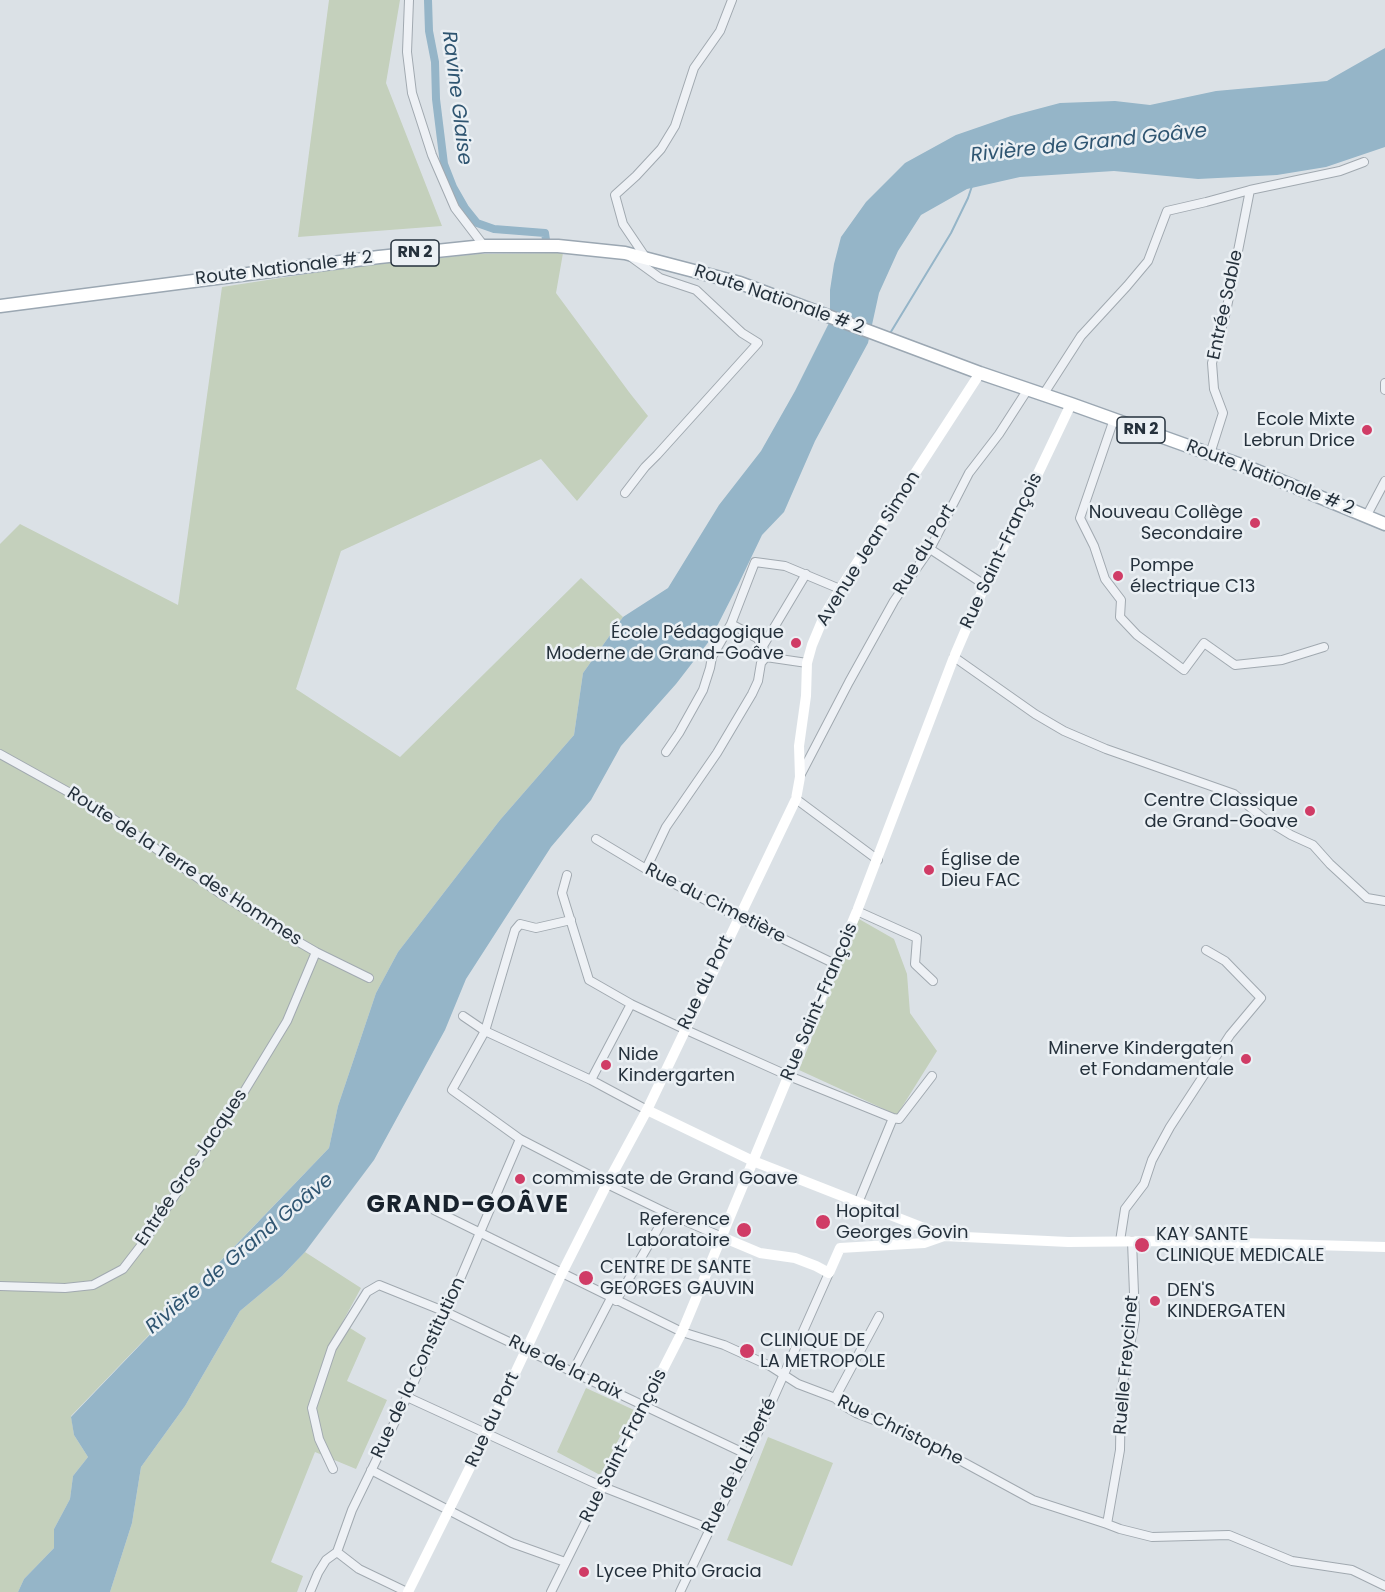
<!DOCTYPE html>
<html>
<head>
<meta charset="utf-8">
<style>
  body { margin:0 }
  canvas { display:block; background:#dbe1e6 }
</style>
</head>
<body>
<canvas width="1385" height="1592"></canvas>
<script>
const c = document.querySelector('canvas').getContext('2d');
c.lineJoin = 'round';
function fillPath(path, color) {
  c.fillStyle = color;
  c.fill(path, 'evenodd');
}
function shape(rows) {
  const path = new Path2D();
  for (const r of rows) {
    path.moveTo(r[0], r[1]);
    for (let i = 2; i < r.length; i += 2) path.lineTo(r[i], r[i + 1]);
  }
  return path;
}
function stroke(path, color, width, dash) {
  c.strokeStyle = color;
  c.lineWidth = width;
  c.lineCap = dash ? 'butt' : 'round';
  c.setLineDash(dash || []);
  c.stroke(path);
}
function drawText(font, color, halo, rows, align = 'center') {
  c.font = font + ' Poppins,sans-serif';
  c.lineWidth = 5;
  c.setLineDash([]);
  c.textBaseline = 'middle';
  c.strokeStyle = halo;
  c.fillStyle = color;
  for (const [text, x, y, turn = 0] of rows) {
    c.save();
    c.translate(x, y);
    c.rotate((+turn || 0) * Math.PI / 180);
    c.textAlign = isNaN(turn) ? turn : align;
    if (halo) c.strokeText(text, 0, 0);
    c.fillText(text, 0, 0);
    c.restore();
  }
}
const green = shape([
  [329,0,400,0,386,83,442,226,298,237],
  [563,253,556,293,629,392,648,416,577,501,541,459,341,551,296,689,400,757,581,578,623,617,583,673,574,735,500,820,398,952,376,993,338,1106,329,1148,71,1416,74,1435,88,1457,73,1476,70,1499,54,1529,54,1548,24,1579,18,1592,0,1592,0,544,20,524,178,605,222,287,358,266,479,254],
  [859,919,894,939,907,974,910,1013,937,1051,897,1115,799,1070],
  [305,1252,361,1288,342,1323,366,1338,347,1381,387,1400,356,1469,315,1452,271,1562,303,1576,297,1592,110,1592,132,1523,141,1467,185,1406,240,1311,282,1276],
  [586,1388,634,1410,600,1475,557,1452],
  [768,1437,833,1463,792,1566,727,1540]
]);
const water = shape([
  [1385,48,1385,147,1326,167,1277,175,1198,179,1114,171,1020,177,967,189,921,215,898,251,879,293,868,343,815,441,784,512,762,535,738,585,710,640,676,684,621,746,591,800,551,847,466,979,445,1030,374,1160,305,1252,282,1276,240,1311,185,1406,141,1467,132,1523,110,1592,18,1592,24,1579,54,1548,54,1529,70,1499,73,1476,88,1457,74,1435,71,1417,329,1148,338,1106,376,993,398,952,500,820,574,735,583,673,623,617,668,588,719,505,761,451,795,391,830,321,830,290,834,264,841,237,866,202,905,163,956,135,1011,116,1060,103,1115,101,1150,105,1216,91,1327,81]
]);
const stream = shape([
  [889,335,951,233,968,198,972,186]
]);
const canal = shape([
  [428,0,429,31,435,62,436,99,444,164,453,187,465,208,477,223,494,229,545,233,546,240]
]);
const street = shape([
  [409,0,407,52,412,93,432,155,455,208,484,246],
  [646,258,623,224,615,195,636,176,661,149,675,126,694,68,720,31,732,0],
  [1385,383,1385,390],
  [1043,395,1081,336,1127,286,1148,261,1167,211,1206,202,1250,190,1340,171,1364,162],
  [1114,419,1080,518,1094,546,1105,579,1121,600,1120,617,1137,635,1184,670,1204,643,1235,665,1282,660,1324,647],
  [1210,454,1223,413,1214,389,1212,363,1226,312,1250,190],
  [625,493,645,467,657,455,758,343,742,333,696,290,660,278,631,257],
  [1367,515,1385,481],
  [930,549,985,585],
  [731,624,757,638,763,646,766,657,807,663],
  [763,646,806,574],
  [954,657,1035,714,1064,731,1106,749,1234,794,1263,818,1291,835,1313,845,1330,864,1367,898,1385,901],
  [666,752,679,733,703,690,710,668,712,657,731,624,755,562,785,566,840,589],
  [0,754,99,809,218,892,278,930,316,952,369,978],
  [800,776,849,682,894,601,930,549,969,473,999,434,1028,389],
  [796,799,878,860],
  [596,839,646,869,738,917,835,964],
  [646,869,666,827,717,753,752,694,758,681,761,663,766,657],
  [567,875,562,893,589,980,631,1004,684,1029,789,1076,893,1118],
  [857,911,917,938,915,964,933,981],
  [571,920,536,928,520,924,515,930,485,1031,452,1090,520,1139,607,1184,667,1213,722,1237],
  [463,1016,485,1031,591,1080,647,1110],
  [591,1080,631,1004],
  [858,1203,893,1118,899,1119,932,1076],
  [434,1210,682,1332,724,1345,770,1366,798,1384,835,1398,844,1406,856,1413,892,1427,963,1462,1033,1500,1107,1524,1120,1529,1152,1537,1229,1535,1292,1561,1352,1570,1385,1586],
  [1120,1241,1125,1209,1144,1184,1152,1160,1170,1127,1230,1035,1261,998,1225,961,1206,950],
  [0,1286,65,1288,93,1285,123,1269,143,1243,242,1095,287,1021,316,952],
  [616,1301,667,1213],
  [573,1371,611,1298],
  [407,1397,603,1487,710,1529],
  [835,1398,879,1316],
  [333,1469,319,1439,312,1408,332,1348,367,1292,379,1285,446,1312,748,1455],
  [371,1470,512,1543,565,1562],
  [1107,1524,1120,1450,1121,1393,1135,1319,1132,1241],
  [337,1552,359,1569,407,1592],
  [310,1592,318,1573,326,1560,337,1552,352,1510,407,1397,446,1312,520,1139],
  [551,1592,603,1487],
  [680,1592,710,1529,748,1455,829,1273]
]);
const secondary = shape([
  [647,1110,753,1161,944,1236,1068,1242,1167,1241,1385,1247],
  [722,1237,760,1253,795,1258,816,1266,829,1273,840,1248,924,1243,944,1236],
  [603,1487,682,1332,857,911,954,657,985,585,1071,404],
  [408,1592,487,1433,562,1273,607,1184,647,1110,796,799,800,777,799,746,806,696,807,663,812,645,825,614,840,589,980,373]
]);
const primary = shape([
  [0,306,379,257,484,246,558,246,625,253,740,283,980,373,1071,404,1252,469,1385,524]
]);
const markers = [
  [1367,430,6,"#d03c66"],
  [1255,523,6,"#d03c66"],
  [1118,576,6,"#d03c66"],
  [796,643,6,"#d03c66"],
  [1310,811,6,"#d03c66"],
  [929,870,6,"#d03c66"],
  [1246,1059,6,"#d03c66"],
  [606,1065,6,"#d03c66"],
  [520,1179,6,"#d03c66"],
  [823,1222,8,"#d03c66"],
  [744,1230,8,"#d03c66"],
  [1142,1245,8,"#d03c66"],
  [586,1278,8,"#d03c66"],
  [1155,1301,6,"#d03c66"],
  [747,1351,8,"#d03c66"],
  [584,1572,6,"#d03c66"]
];
const shields = [
  [415,253,48],
  [1141,430,48]
];
const shieldNames = [
  ["RN 2",415,253],
  ["RN 2",1141,430]
];
const streetNames = [
  ["Route Nationale # 2",284,269,-7],
  ["Route Nationale # 2",779,300,19],
  ["Entrée Sable",1226,305,-78],
  ["Route Nationale # 2",1270,478,21],
  ["Avenue Jean Simon",869,549,-58],
  ["Rue du Port",925,550,-59],
  ["Rue Saint-François",1002,551,-65],
  ["Route de la Terre des Hommes",184,867,33],
  ["Rue du Cimetière",715,904,27],
  ["Rue du Port",706,983,-64],
  ["Rue Saint-François",820,1002,-67],
  ["Entrée Gros Jacques",192,1168,-56],
  ["Ruelle Freycinet",1127,1365,-85],
  ["Rue de la Constitution",419,1368,-65],
  ["Rue de la Paix",565,1368,26],
  ["Rue du Port",493,1420,-65],
  ["Rue Christophe",900,1431,26],
  ["Rue Saint-François",624,1446,-63],
  ["Rue de la Liberté",740,1466,-64]
];
const poiNames = [
  ["Ecole Mixte",1355,420,"right"],
  ["Lebrun Drice",1355,441,"right"],
  ["Nouveau Collège",1243,513,"right"],
  ["Secondaire",1243,534,"right"],
  ["Pompe",1130,566],
  ["électrique C13",1130,587],
  ["École Pédagogique",784,633,"right"],
  ["Moderne de Grand-Goâve",784,654,"right"],
  ["Centre Classique",1298,801,"right"],
  ["de Grand-Goave",1298,822,"right"],
  ["Église de",941,860],
  ["Dieu FAC",941,881],
  ["Minerve Kindergaten",1234,1049,"right"],
  ["et Fondamentale",1234,1070,"right"],
  ["Nide",618,1055],
  ["Kindergarten",618,1076],
  ["commissate de Grand Goave",532,1179],
  ["Hopital",836,1212],
  ["Georges Govin",836,1233],
  ["Reference",730,1220,"right"],
  ["Laboratoire",730,1241,"right"],
  ["KAY SANTE",1156,1235],
  ["CLINIQUE MEDICALE",1156,1256],
  ["CENTRE DE SANTE",600,1268],
  ["GEORGES GAUVIN",600,1289],
  ["DEN'S",1167,1291],
  ["KINDERGATEN",1167,1312],
  ["CLINIQUE DE",760,1341],
  ["LA METROPOLE",760,1362],
  ["Lycee Phito Gracia",596,1572]
];
const waterNames = [
  ["Ravine Glaise",456,98,83],
  ["Rivière de Grand Goâve",1089,144,-6],
  ["Rivière de Grand Goâve",240,1254,-40]
];
const districtNames = [
  ["GRAND-GOÂVE",468,1206]
];
fillPath(green, '#c4d0bc');
fillPath(water, '#95b5c8');
stroke(stream, '#95b5c8', 2);
stroke(canal, '#95b5c8', 8);
stroke(street, '#a1a9b0', 10);
stroke(primary, '#9ba7b2', 15);
stroke(street, '#eef1f5', 8);
stroke(secondary, '#fff', 10);
stroke(primary, '#fff', 12);
for (const [x, y, r, color] of markers) {
  const dot = new Path2D();
  dot.arc(x, y, r, 0, 2 * Math.PI);
  c.fillStyle = color;
  c.fill(dot);
  stroke(dot, '#ebf0f4', 2);
}
for (const [x, y, w] of shields) {
  const box = new Path2D();
  box.roundRect(x - w / 2, y - 13, w, 26, 4.5);
  c.fillStyle = '#ebf0f4';
  c.fill(box);
  stroke(box, '#25313c', 1.5);
}
drawText('bold 16px', '#25313c', null, shieldNames);
drawText('18px', '#25313c', '#ebf0f4', streetNames);
drawText('18px', '#25313c', '#ebf0f4', poiNames, 'left');
drawText('italic 20px', '#2f5571', '#ebf0f4', waterNames);
c.letterSpacing = '1.5px';
drawText('bold 24px', '#18222d', '#ebf0f4', districtNames);
c.letterSpacing = '0px';
</script>
</body>
</html>
